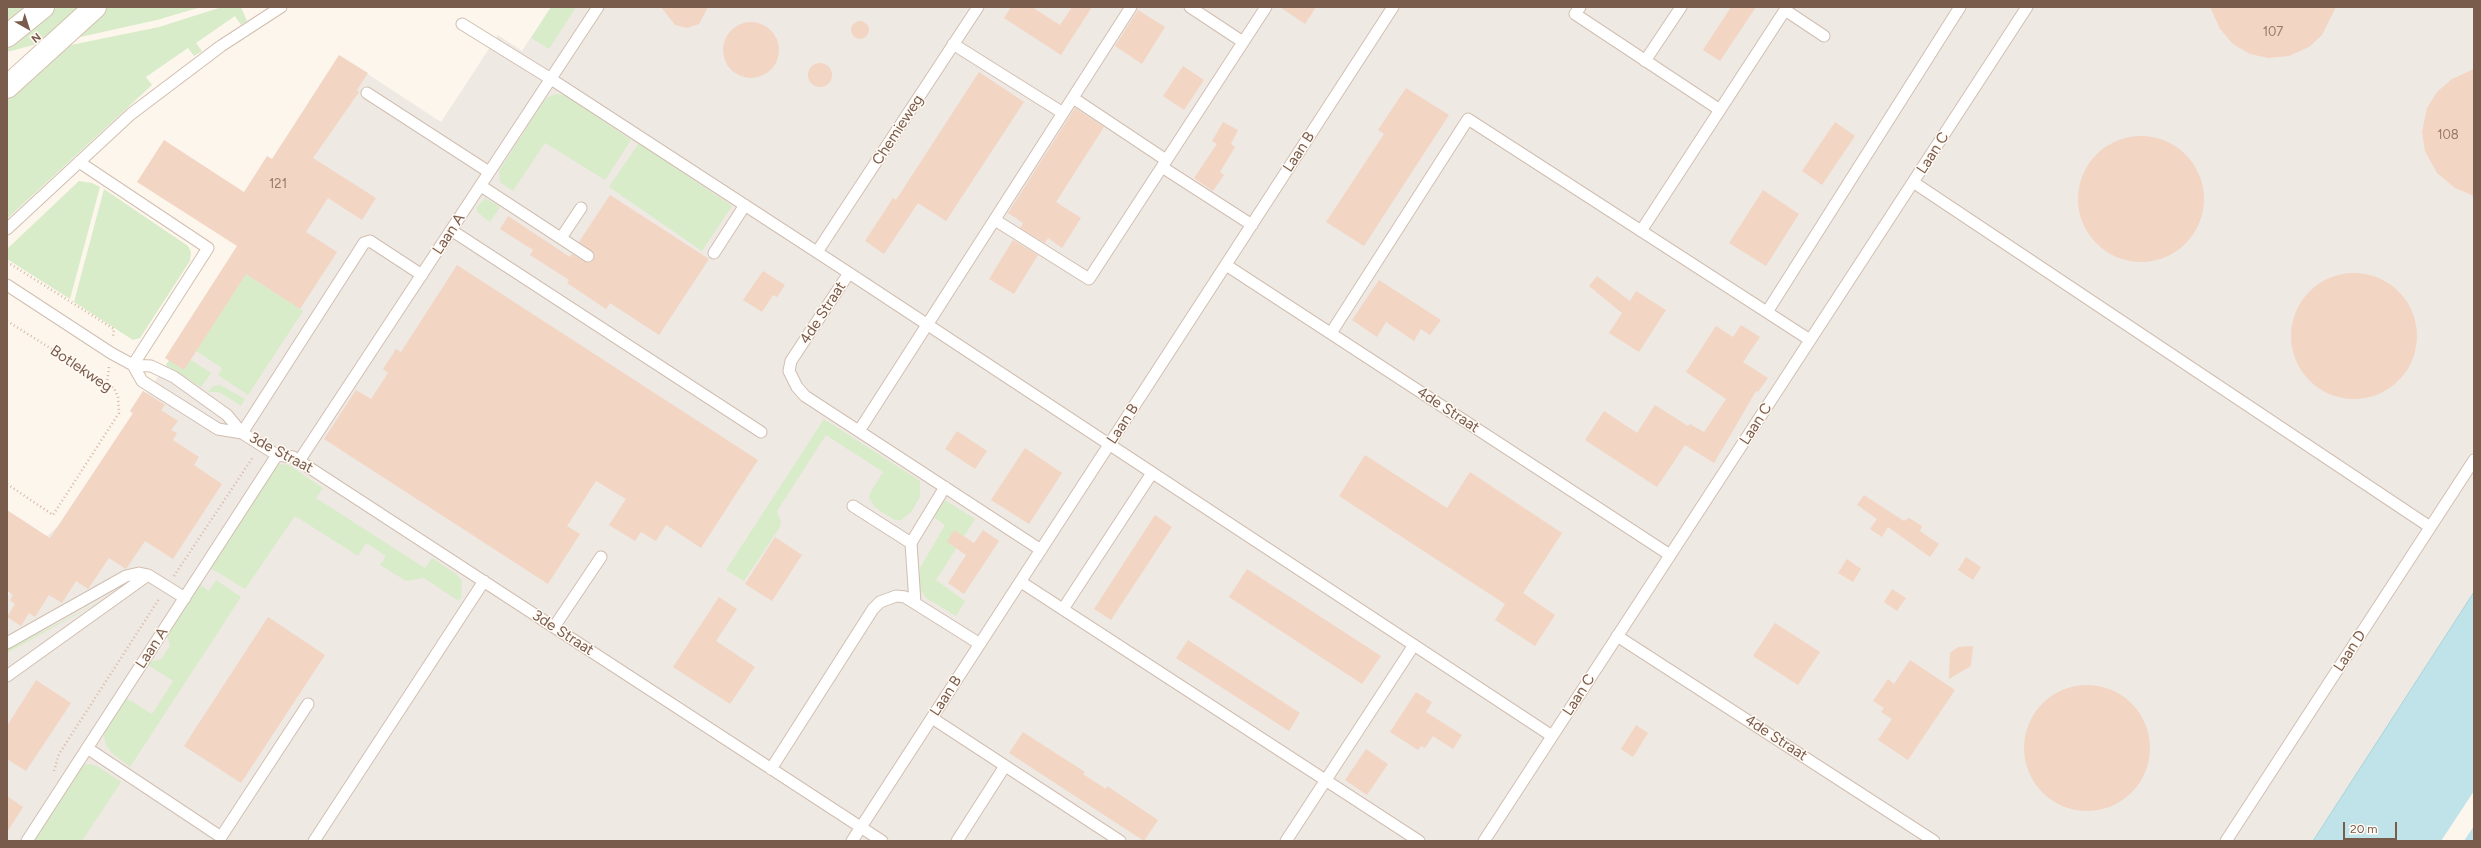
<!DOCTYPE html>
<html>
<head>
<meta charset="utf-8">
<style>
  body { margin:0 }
  #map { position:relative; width:2481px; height:848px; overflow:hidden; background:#fdf6ec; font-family:Figtree,sans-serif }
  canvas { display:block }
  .frame { position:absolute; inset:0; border:8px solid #7a5c4d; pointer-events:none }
  .north { position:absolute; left:8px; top:8px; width:40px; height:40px; -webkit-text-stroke:3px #fffaf3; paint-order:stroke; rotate:141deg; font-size:11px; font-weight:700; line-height:16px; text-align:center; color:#7a5c4d }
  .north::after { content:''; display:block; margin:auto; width:14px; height:18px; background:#7a5c4d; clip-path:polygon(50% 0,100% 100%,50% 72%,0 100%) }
  .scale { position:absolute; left:2343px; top:822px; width:54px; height:18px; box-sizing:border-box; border:2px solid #7a5c4d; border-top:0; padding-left:5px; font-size:12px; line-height:14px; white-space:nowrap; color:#7a5c4d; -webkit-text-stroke:3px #fffaf3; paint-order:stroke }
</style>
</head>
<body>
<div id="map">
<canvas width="2481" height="848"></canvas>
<div class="frame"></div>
<div class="north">N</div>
<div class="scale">20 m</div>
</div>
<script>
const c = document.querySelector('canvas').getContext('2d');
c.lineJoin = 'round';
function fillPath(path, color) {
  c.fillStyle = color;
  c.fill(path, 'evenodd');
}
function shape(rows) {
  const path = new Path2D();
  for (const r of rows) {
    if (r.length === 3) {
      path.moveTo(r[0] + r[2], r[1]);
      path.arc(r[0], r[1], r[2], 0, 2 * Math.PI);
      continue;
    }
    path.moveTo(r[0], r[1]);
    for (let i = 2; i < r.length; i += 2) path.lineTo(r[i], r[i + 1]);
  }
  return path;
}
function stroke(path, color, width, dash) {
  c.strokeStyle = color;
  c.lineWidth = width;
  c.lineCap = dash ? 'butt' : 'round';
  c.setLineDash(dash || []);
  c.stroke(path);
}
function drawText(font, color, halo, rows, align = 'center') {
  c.font = font + ' Figtree,sans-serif';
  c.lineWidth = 3;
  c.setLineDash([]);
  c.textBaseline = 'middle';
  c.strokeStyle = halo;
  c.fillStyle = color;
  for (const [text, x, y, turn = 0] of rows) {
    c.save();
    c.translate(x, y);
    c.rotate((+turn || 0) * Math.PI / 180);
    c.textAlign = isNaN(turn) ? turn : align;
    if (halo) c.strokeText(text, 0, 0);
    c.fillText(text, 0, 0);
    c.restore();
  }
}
const industrial = shape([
  [551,7,2474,7,2474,592,2313,841,7,841,7,597,47,536,59,525,133,414,130,411,143,391,147,393,166,365,169,360,165,358,354,65,441,122,498,35,522,51]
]);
const green = shape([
  [7,7,30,7,7,25],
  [52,7,84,7,45,42,7,52,7,43],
  [105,7,201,7,157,20,71,39],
  [222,7,241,7,247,21,241,25,235,16,196,43,202,51,194,56,188,48,146,77,152,85,7,219,7,97,61,47,159,27],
  [551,7,576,7,549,49,531,38],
  [556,94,563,95,571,99,631,140,605,180,545,143,513,191,500,182,499,171,543,102,548,97],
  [639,143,732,206,702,251,609,187],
  [79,181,92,183,100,187,70,299,7,259,7,249],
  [104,189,188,246,191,252,190,261,140,338,133,340,74,302],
  [485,198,500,207,490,222,477,212,477,207],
  [246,274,303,311,248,395,218,375,222,368,196,351],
  [169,360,184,370,191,360,211,373,201,387,166,365],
  [220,385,245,399,241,406,219,392,208,392,213,386],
  [824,419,920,481,920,497,911,512,901,520,895,520,883,513,874,506,869,498,870,493,883,472,826,435,777,511,781,522,780,527,744,581,726,570],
  [279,464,289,465,323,488,316,498,425,568,432,558,456,574,462,581,461,599,457,600,424,578,406,581,380,565,386,556,366,543,358,556,295,516,245,589,207,566,274,466],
  [943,499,975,519,936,580,965,601,956,616,926,598,918,587,920,568,945,525,932,516],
  [216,580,241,597,130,767,112,753,106,745,104,736,105,729,125,697,152,714,173,681,145,663,161,659,170,646,166,631,198,583,209,591],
  [112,595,7,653,7,650],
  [89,764,97,766,121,782,82,841,28,841,82,765]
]);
const water = shape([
  [2474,592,2474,841,2313,841,2474,592]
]);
const pier = shape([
  [2474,791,2474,826,2464,841,2441,841]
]);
const building = shape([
  [661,7,708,7,699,24,687,28,675,25],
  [1011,7,1032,7,1060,25,1072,7,1092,7,1061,55,1004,18],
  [1280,7,1316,7,1305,24],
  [1731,7,1756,7,1720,61,1703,50],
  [2210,7,2336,7,2322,35,2309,47,2289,56,2268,58,2250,54,2233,44,2220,29],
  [1138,10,1165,27,1142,64,1115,46],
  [860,30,9],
  [751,50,28],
  [339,55,368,73,357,90,359,92,313,158,376,198,362,220,328,198,306,232,337,252,300,309,246,274,184,370,165,358,237,246,137,182,164,140,244,192,267,156,272,159],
  [820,75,12],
  [1183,66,1204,80,1184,110,1163,96],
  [2474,69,2474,196,2455,188,2437,173,2425,151,2422,132,2427,108,2437,92,2452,79],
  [979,72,1024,102,946,221,918,203,884,254,865,241,893,198,896,200],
  [1406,88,1449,115,1364,246,1326,222,1384,134,1378,130],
  [1075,108,1104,127,1056,202,1081,218,1062,248,1048,238,1045,243,1020,228,1023,223,1008,213],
  [1223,122,1238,130,1231,144,1235,147,1220,172,1224,175,1213,191,1194,178,1217,144,1212,141],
  [1835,122,1855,136,1822,185,1802,171],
  [2141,199,63],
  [1763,190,1799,214,1766,266,1729,243],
  [610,195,709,259,659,335,610,303,606,309,567,283,569,280,530,255,533,250,500,229,508,216,570,257,572,254,585,262,591,262,594,259,594,253,579,242],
  [1013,240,1038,255,1014,294,989,279],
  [457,265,758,460,701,548,666,525,656,541,641,532,635,541,609,525,626,499,596,481,567,526,580,534,548,584,324,439,356,390,371,399,388,373,383,369,396,349,401,352],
  [763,271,785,285,777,297,773,295,762,312,743,300],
  [2354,336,63],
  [1597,276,1630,301,1636,291,1666,310,1639,352,1609,333,1622,313,1589,286],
  [1379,280,1441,320,1430,335,1421,329,1414,341,1386,322,1377,337,1352,320],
  [1741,325,1760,337,1743,362,1768,378,1758,392,1756,391,1714,463,1685,445,1657,487,1585,440,1604,411,1637,433,1655,405,1688,426,1690,424,1704,432,1726,399,1686,372,1716,326,1733,337],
  [143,391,165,405,161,410,178,421,171,430,177,433,173,440,199,457,194,465,222,484,173,559,145,541,126,569,109,558,88,589,76,581,62,603,49,595,35,617,29,613,21,626,7,617,15,604,10,600,13,595,7,591,7,510,50,538,133,413,130,411],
  [957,431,987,451,975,469,945,449],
  [1025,448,1062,473,1029,524,991,500],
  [1365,455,1447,508,1470,472,1562,533,1523,593,1555,615,1535,646,1495,620,1505,604,1339,496],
  [1864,495,1904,521,1909,518,1922,526,1920,531,1939,544,1930,557,1888,527,1882,537,1870,529,1877,519,1857,505],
  [1155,515,1172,527,1111,620,1094,609],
  [954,530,974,543,983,530,999,541,964,594,948,583,966,555,947,542],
  [775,537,802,555,772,601,745,584],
  [1966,557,1981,567,1973,580,1958,570],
  [1847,559,1861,569,1853,582,1838,573],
  [1247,569,1381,656,1362,684,1229,597],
  [1892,589,1906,598,1897,611,1884,602],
  [719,597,737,609,716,641,755,667,730,704,673,667],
  [268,617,325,655,241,783,184,746],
  [1775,623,1820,652,1798,685,1753,656],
  [1188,640,1300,713,1289,731,1176,658],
  [1973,646,1971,666,1949,679,1950,653,1958,647],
  [1910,660,1955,690,1908,760,1878,740,1892,719,1881,712,1884,708,1873,701,1888,679,1894,684],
  [36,680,71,703,26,771,7,759,7,726],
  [2087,748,63],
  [1416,692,1432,702,1426,712,1462,735,1453,749,1433,736,1425,748,1421,746,1418,750,1390,732],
  [1636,725,1648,733,1633,757,1621,749],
  [1023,732,1085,772,1083,774,1106,789,1107,786,1158,820,1144,841,1009,753],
  [1366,749,1388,764,1367,795,1345,780],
  [7,796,23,807,7,832]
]);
const path = shape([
  [7,262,114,329,113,337],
  [7,321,114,388,118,397,119,413,53,515,7,484],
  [107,384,109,367],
  [174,576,253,457],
  [54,771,59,754,159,599]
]);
const lane = shape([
  [1190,7,1243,42],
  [1580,7,1575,14,1720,110],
  [1785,10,1824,36],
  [462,24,551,79,849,273,791,361,789,371,797,387,805,396,1041,550],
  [953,44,1063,113],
  [1645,61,1681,7],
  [367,93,489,172],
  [1073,98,1166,160],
  [1162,167,1252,225],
  [1913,182,2430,527],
  [481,186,588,256],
  [995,220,1089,279,1266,7],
  [7,229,131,114,221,46,281,7],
  [451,230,761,432],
  [1641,231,1787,7],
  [561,238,581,208],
  [817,252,978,7],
  [714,253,745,205],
  [1226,265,1670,555],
  [849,273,1552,736],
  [7,285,111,353,133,365,208,248,79,162],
  [1767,312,1960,7],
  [1331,333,1468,119,1810,340],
  [133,365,151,366,174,377,227,415,242,433,277,455,293,457,882,841],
  [133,365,142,381,218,429,242,433],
  [859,431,1131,7],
  [242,433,364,243,370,241,422,275],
  [299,461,598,7],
  [853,506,911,543],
  [1021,582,1419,841],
  [915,603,911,543,945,487],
  [1063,609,1152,473],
  [554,627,601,557],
  [1617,636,1934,841],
  [7,643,126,576,139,573,148,575,185,598],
  [7,676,148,575],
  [932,718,1120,841],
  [87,748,221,837,308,704],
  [771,769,873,609,880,602,896,596,905,597,980,644],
  [27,841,277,455],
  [314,841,484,581],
  [852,841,1393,7],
  [957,841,1005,766],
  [1286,841,1414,645],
  [1484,841,2027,7],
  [2226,841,2474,460]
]);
const secondary = shape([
  [7,36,43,7],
  [7,87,95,7]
]);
const numberNames = [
  ["107",2273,32],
  ["108",2448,135],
  ["121",278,184]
];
const streetNames = [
  ["Chemieweg",898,130,-57],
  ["Laan B",1299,152,-57],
  ["Laan C",1933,153,-57],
  ["Laan A",449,234,-57],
  ["4de Straat",823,313,-57],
  ["Botlekweg",81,369,34],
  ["4de Straat",1448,410,33],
  ["Laan B",1123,424,-57],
  ["Laan C",1756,424,-57],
  ["3de Straat",281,453,28],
  ["3de Straat",563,633,33],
  ["Laan A",152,648,-57],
  ["Laan D",2350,651,-57],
  ["Laan C",1579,695,-57],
  ["Laan B",946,696,-57],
  ["4de Straat",1776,738,33]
];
fillPath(industrial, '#efe9e4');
fillPath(green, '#d8ecc9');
fillPath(water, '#bfe3e8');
stroke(water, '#a5d3da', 1);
fillPath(pier, '#fdf6ec');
fillPath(building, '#f3d5c3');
stroke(lane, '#d1beb0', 13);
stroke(secondary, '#d6c0b0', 24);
stroke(path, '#d9b8a5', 2.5, [1, 3]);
stroke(lane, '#fff', 11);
stroke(secondary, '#fff', 22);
drawText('13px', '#987a6a', null, numberNames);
drawText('15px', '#7a5c4d', '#fffaf3', streetNames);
</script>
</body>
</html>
